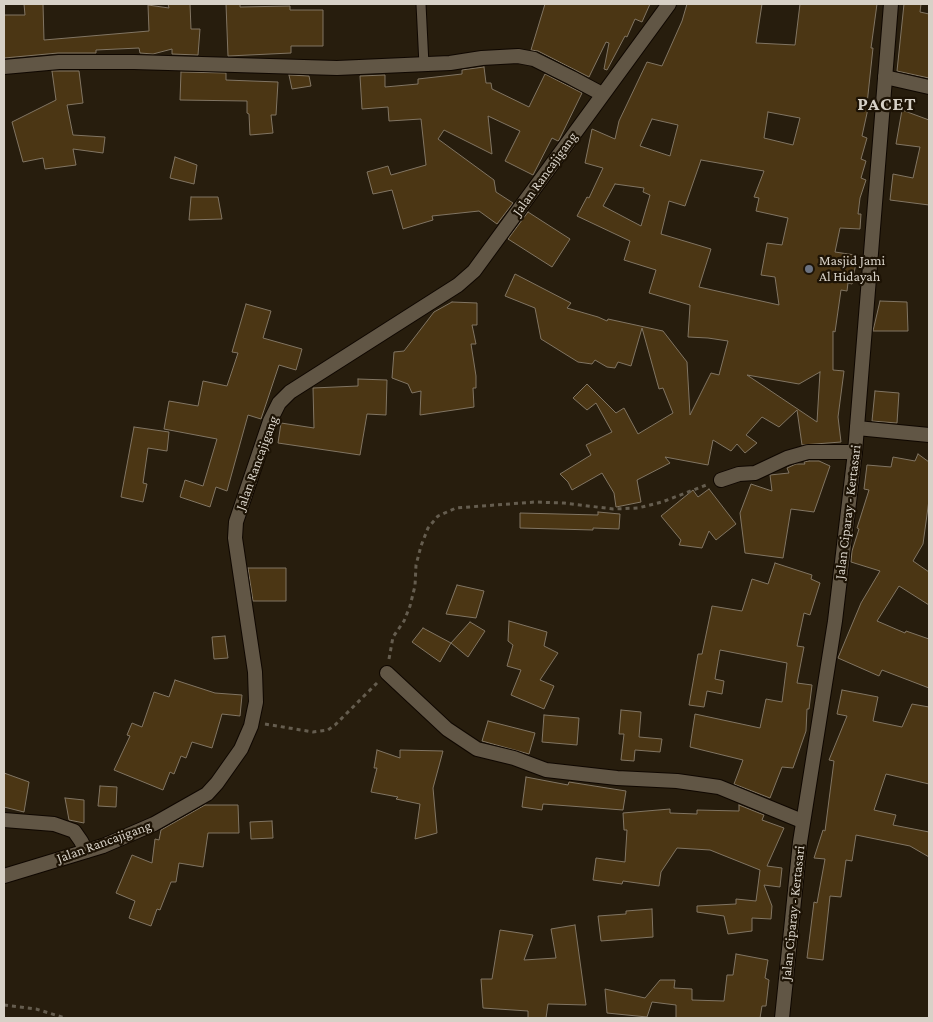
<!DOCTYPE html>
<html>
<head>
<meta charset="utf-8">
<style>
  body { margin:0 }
  #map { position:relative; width:933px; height:1022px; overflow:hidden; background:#271d0d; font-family:"Crimson Pro",serif }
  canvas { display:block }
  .frame { position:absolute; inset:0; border:5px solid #d7d1c7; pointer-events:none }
</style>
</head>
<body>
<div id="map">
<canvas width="933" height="1022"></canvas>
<div class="frame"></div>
</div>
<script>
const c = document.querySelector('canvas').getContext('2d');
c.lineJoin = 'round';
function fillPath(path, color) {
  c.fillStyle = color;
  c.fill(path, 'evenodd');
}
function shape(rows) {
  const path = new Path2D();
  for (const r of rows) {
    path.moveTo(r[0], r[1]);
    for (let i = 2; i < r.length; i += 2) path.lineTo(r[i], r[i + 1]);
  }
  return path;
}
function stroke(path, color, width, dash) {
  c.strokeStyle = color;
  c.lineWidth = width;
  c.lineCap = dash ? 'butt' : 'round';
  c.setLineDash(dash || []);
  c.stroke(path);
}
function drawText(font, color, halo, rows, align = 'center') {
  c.font = font + ' "Crimson Pro",serif';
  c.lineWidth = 4.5;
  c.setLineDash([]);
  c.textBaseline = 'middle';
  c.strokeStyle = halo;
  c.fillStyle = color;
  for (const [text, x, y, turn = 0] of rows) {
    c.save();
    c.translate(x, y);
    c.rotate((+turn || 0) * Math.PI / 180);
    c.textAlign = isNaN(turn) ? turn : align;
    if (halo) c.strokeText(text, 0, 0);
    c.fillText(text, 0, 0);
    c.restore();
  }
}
const building = shape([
  [24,4,43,4,44,40,149,31,148,5,169,8,168,4,190,4,191,29,200,29,198,55,172,54,172,49,153,54,140,53,139,48,96,50,96,53,58,53,4,58,4,15,25,15,24,4],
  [226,4,240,4,240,7,290,6,290,10,323,10,323,46,291,46,291,53,228,56,226,4],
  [545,4,650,4,642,22,635,19,627,37,625,36,607,70,604,69,609,43,606,42,589,77,538,51,531,50,545,4],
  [687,4,762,4,756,43,795,45,800,4,877,4,871,48,873,48,867,104,869,104,862,136,867,138,861,159,866,161,861,178,866,180,860,198,858,214,861,214,860,229,840,228,835,252,855,255,853,263,856,263,852,284,848,283,847,291,841,290,835,332,833,331,833,370,844,371,838,417,841,442,802,445,797,410,779,427,762,417,746,435,757,443,745,453,737,444,731,451,713,440,708,465,665,457,670,463,637,480,641,502,616,507,614,493,602,473,572,490,568,482,560,474,591,455,586,445,612,432,596,403,587,410,573,398,587,384,616,413,624,408,638,434,673,413,663,388,659,389,642,328,631,366,618,362,615,368,607,367,595,360,592,364,578,362,541,339,535,308,505,296,515,274,571,303,567,308,598,317,607,321,608,319,663,331,687,362,690,415,711,373,719,375,728,341,708,338,688,337,690,305,649,293,656,270,624,260,630,241,577,216,587,197,589,198,603,168,585,163,592,129,615,139,619,121,647,62,662,66,682,21,687,4],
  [768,112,800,118,793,145,764,138,768,112],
  [652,119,678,125,670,156,640,146,652,119],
  [701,160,764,171,754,197,759,198,756,211,788,218,782,245,767,243,761,275,775,277,779,305,699,287,711,249,661,234,669,201,685,206,701,160],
  [615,184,644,188,643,192,650,195,641,226,603,206,615,184],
  [820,372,817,422,747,375,799,384,820,372],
  [904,4,921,4,920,12,929,14,929,78,897,71,904,4],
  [484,67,486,83,491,83,492,89,529,107,545,74,582,93,559,140,558,141,552,138,533,175,505,161,520,131,488,116,492,154,444,130,438,139,494,180,496,192,513,203,497,224,479,211,432,216,433,220,403,229,392,190,373,194,367,172,388,166,391,175,426,165,421,119,389,121,388,107,362,109,360,76,385,75,385,87,418,84,418,79,462,74,462,70,484,67],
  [52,71,79,71,83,103,67,105,73,135,105,137,103,153,73,149,76,165,45,169,43,158,23,162,12,122,56,100,52,71],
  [181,72,226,73,226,80,278,82,276,115,271,115,273,133,250,135,249,114,247,113,247,101,180,100,181,72],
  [289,75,309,76,311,86,292,89,289,75],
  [902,110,929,120,929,205,890,200,893,174,913,178,920,147,896,144,902,110],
  [175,157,197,165,194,184,170,178,175,157],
  [191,197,218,197,222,219,189,220,191,197],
  [528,212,570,239,552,267,508,239,528,212],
  [880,301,907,302,908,331,873,331,880,301],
  [452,302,477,303,477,325,472,325,476,344,471,344,476,376,476,388,473,388,474,407,420,415,421,391,412,393,408,384,392,378,394,352,404,351,434,312,452,302],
  [246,304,271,311,263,338,302,349,296,370,279,365,261,419,248,415,227,491,216,487,210,507,180,497,185,480,203,486,217,439,164,429,169,401,198,406,203,381,227,386,238,353,232,352,246,304],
  [358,379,387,380,386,415,367,414,360,455,278,443,281,423,314,428,313,388,358,386,358,379],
  [875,391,899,393,897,423,872,421,875,391],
  [134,427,169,432,167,451,148,448,143,483,147,484,143,502,121,497,134,427],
  [918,454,929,462,929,500,923,544,913,561,929,572,929,605,899,586,877,621,905,633,906,631,929,639,929,688,882,670,879,676,838,658,861,603,880,571,851,562,852,551,859,529,857,528,869,490,864,489,867,465,891,467,893,457,915,461,918,454],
  [809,461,819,461,830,466,814,512,791,509,783,558,745,553,740,513,751,484,772,491,770,475,789,473,787,468,796,464,805,464,804,462,809,461],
  [709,489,736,524,716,540,709,531,702,548,679,545,681,540,661,516,693,490,698,497,709,489],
  [598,512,620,514,619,529,593,528,593,530,520,528,520,513,598,515,598,512],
  [775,563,812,575,811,579,820,583,810,615,804,613,797,646,804,647,797,683,812,685,809,709,807,709,806,731,793,768,782,767,770,798,734,784,743,760,690,747,695,714,760,728,766,699,782,702,787,663,720,650,715,679,724,681,722,694,707,691,704,707,689,705,698,654,702,654,712,606,742,611,752,579,768,584,775,563],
  [248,568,286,568,286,601,253,601,248,568],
  [457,585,484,591,476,618,446,614,457,585],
  [509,621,547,632,544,646,558,653,540,680,554,686,544,709,511,695,521,670,507,666,513,645,508,641,509,621],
  [470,622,485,631,468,657,451,643,470,622],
  [423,628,451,643,440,662,412,642,423,628],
  [225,636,228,658,214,659,212,637,225,636],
  [175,680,215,693,242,695,240,716,222,714,212,748,192,742,186,758,181,756,174,774,170,772,163,790,114,770,130,736,127,735,132,723,142,727,154,692,169,697,175,680],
  [842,690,878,697,873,721,902,727,912,704,929,707,929,784,886,774,874,810,896,815,893,825,929,832,929,857,910,846,856,835,852,861,846,860,841,897,830,896,823,960,807,958,814,902,817,903,825,859,814,858,823,830,825,831,834,761,829,760,847,716,837,714,842,690],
  [621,710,641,712,639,737,662,739,660,752,635,750,634,761,621,760,624,734,619,734,621,710],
  [544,715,579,718,577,745,542,742,544,715],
  [488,721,535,733,529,754,482,741,488,721],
  [377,750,400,758,400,750,443,751,433,788,437,833,415,839,420,804,396,799,398,797,371,792,377,768,374,768,377,750],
  [4,773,29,782,24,812,4,807,4,773],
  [526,777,568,785,569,782,626,791,623,810,543,804,542,810,522,807,526,777],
  [100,786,117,787,116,807,98,806,100,786],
  [65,798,84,800,84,823,69,820,65,798],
  [205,805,238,805,239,833,208,833,203,867,179,863,176,882,171,882,160,910,157,909,151,926,129,918,135,901,116,893,132,855,152,863,155,839,159,840,161,830,205,805],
  [739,805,764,815,762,820,784,828,767,866,782,868,780,887,764,885,772,906,771,919,752,918,752,931,728,934,724,916,697,912,697,906,736,904,736,899,756,901,760,870,710,850,677,848,661,872,659,886,623,881,622,884,593,880,596,858,625,862,627,830,624,830,623,813,670,809,670,813,697,814,697,810,739,811,739,805],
  [272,821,273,838,251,839,250,822,272,821],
  [652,909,653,937,601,941,598,916,626,914,626,911,652,909],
  [575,925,586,1005,548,1004,546,1018,528,1018,528,1011,483,1008,481,979,492,979,500,930,533,935,524,960,556,958,551,929,575,925],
  [736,954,768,960,765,978,769,980,766,1006,762,1006,760,1018,676,1018,676,1005,652,1002,647,1017,607,1013,605,989,645,998,660,980,675,980,674,988,692,989,692,1000,724,1001,727,975,733,975,736,954]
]);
const path = shape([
  [389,659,393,637,404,621,410,606,415,586,416,565,421,546,428,528,438,516,456,508,535,502,564,503,613,509,638,508,662,502,709,484],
  [265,724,313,732,328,730,335,725,377,683],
  [4,1005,36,1009,65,1018]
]);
const service = shape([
  [421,4,424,65]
]);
const minor = shape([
  [4,67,59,62,134,62,337,68,450,63,482,58,518,56,534,59,572,78,602,94],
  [885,77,929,87],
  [857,428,929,435],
  [721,480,739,474,755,473,787,458,808,452,855,452],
  [387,673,447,729,477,749,514,758,546,770,617,778,677,781,719,787,802,821],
  [4,820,54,824,74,831,81,841,86,851]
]);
const secondary = shape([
  [4,876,103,846,154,824,207,794,217,783,241,749,251,726,256,702,255,672,235,538,236,522,270,421,279,403,290,392,458,285,474,271,669,4],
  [782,1018,800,842,835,621,855,452,891,4]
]);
const markers = [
  [809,269,5,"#6b7280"]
];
const streetNames = [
  ["Jalan Rancajigang",545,174,-54],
  ["Jalan Rancajigang",257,463,-70],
  ["Jalan Ciparay - Kertasari",848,512,-83],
  ["Jalan Rancajigang",104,842,-20],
  ["Jalan Ciparay - Kertasari",793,913,-84]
];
const poiNames = [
  ["Masjid Jami",819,261],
  ["Al Hidayah",819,277]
];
const districtNames = [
  ["PACET",887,104]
];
fillPath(building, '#4b3614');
stroke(building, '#817563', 1);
stroke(service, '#0f0700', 11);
stroke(minor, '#0f0700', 16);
stroke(secondary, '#0f0700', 16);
stroke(path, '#655d4f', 3, [4, 4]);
stroke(service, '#615645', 9);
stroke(minor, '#615645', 14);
stroke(secondary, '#615645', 14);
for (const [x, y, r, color] of markers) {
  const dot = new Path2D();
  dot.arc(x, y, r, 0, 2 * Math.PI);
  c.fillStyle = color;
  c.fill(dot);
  stroke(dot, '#1d1305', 2);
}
drawText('14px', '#d7d1c7', '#1d1305', streetNames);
drawText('14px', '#d7d1c7', '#1d1305', poiNames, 'left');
c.letterSpacing = '1px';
drawText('bold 19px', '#d7d1c7', '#1d1305', districtNames);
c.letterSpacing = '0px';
</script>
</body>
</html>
